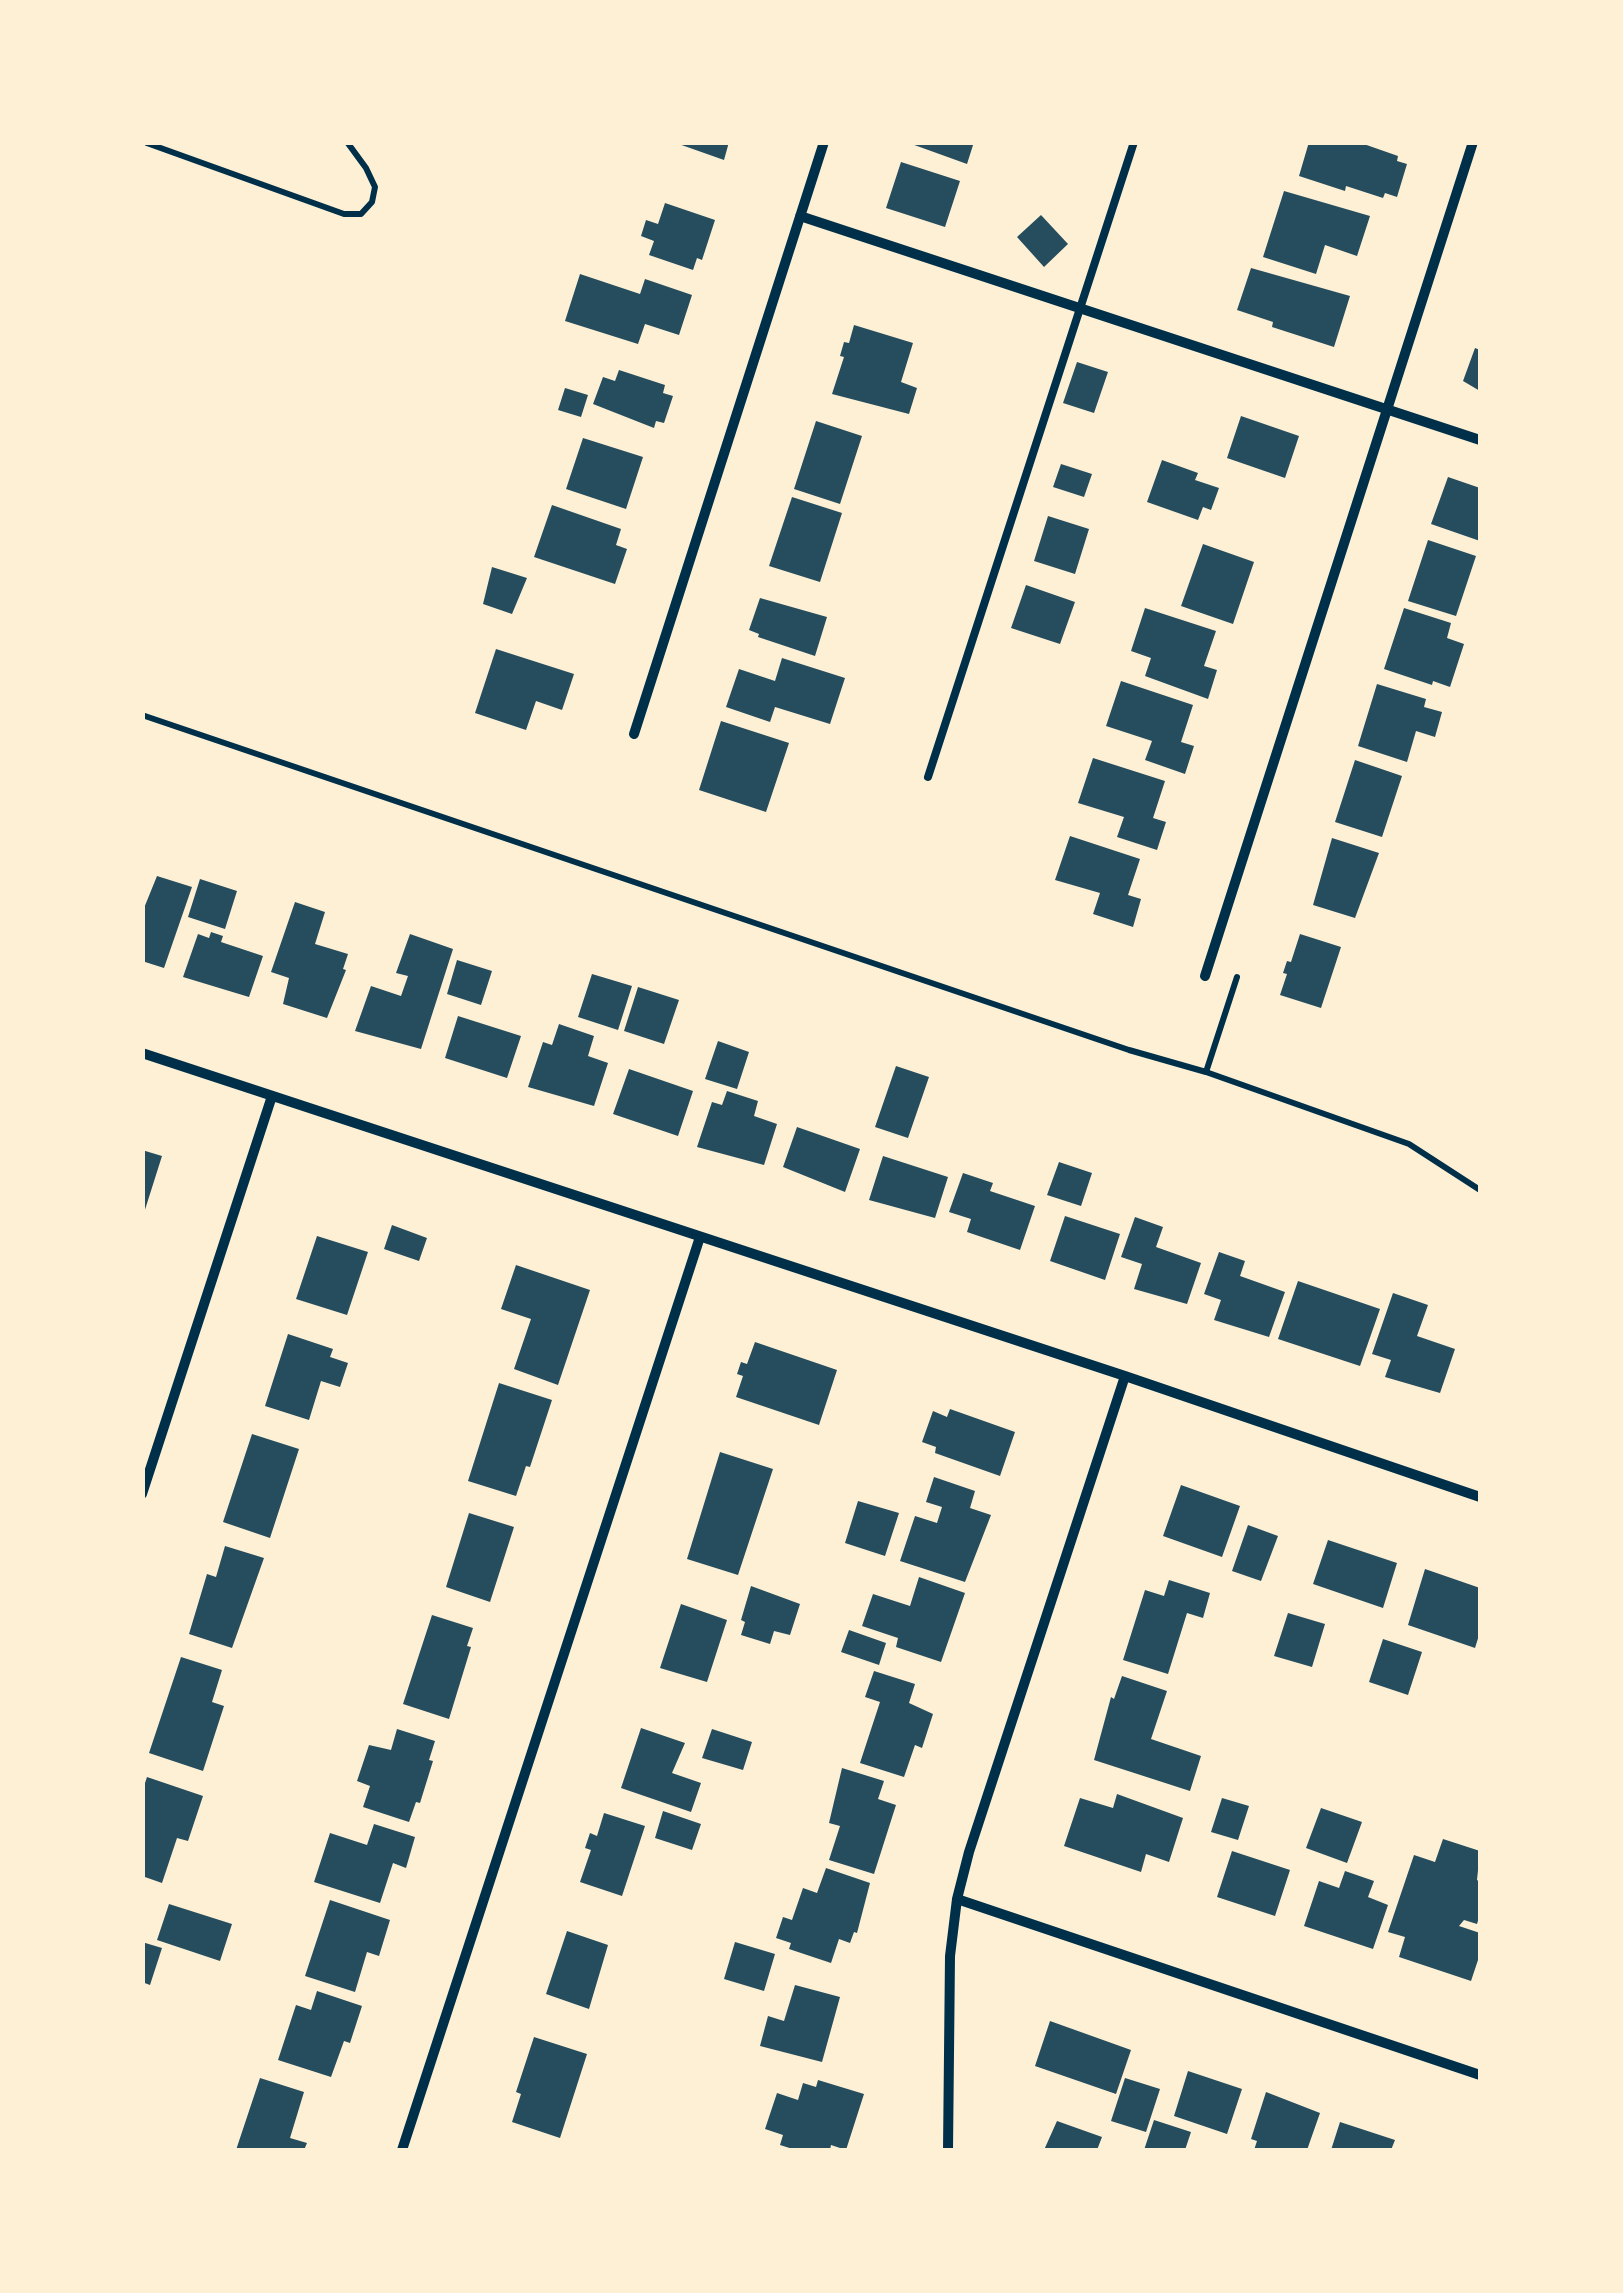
<!DOCTYPE html>
<html>
<head>
<meta charset="utf-8">
<style>
  body { margin:0 }
  #map { position:relative; width:1623px; height:2293px; overflow:hidden; background:#fdf0d5; font-family:Lora,serif }
  canvas { display:block }
  .frame { position:absolute; inset:0; border:145px solid #fdf0d5; pointer-events:none }
</style>
</head>
<body>
<div id="map">
<canvas width="1623" height="2293"></canvas>
<div class="frame"></div>
</div>
<script>
const c = document.querySelector('canvas').getContext('2d');
c.lineJoin = 'round';
function fillPath(path, color) {
  c.fillStyle = color;
  c.fill(path, 'evenodd');
}
function shape(rows) {
  const path = new Path2D();
  for (const r of rows) {
    path.moveTo(r[0], r[1]);
    for (let i = 2; i < r.length; i += 2) path.lineTo(r[i], r[i + 1]);
  }
  return path;
}
function stroke(path, color, width, dash) {
  c.strokeStyle = color;
  c.lineWidth = width;
  c.lineCap = dash ? 'butt' : 'round';
  c.setLineDash(dash || []);
  c.stroke(path);
}
const building = shape([
  [673,142,729,142,724,160],
  [906,142,974,142,967,164],
  [1309,142,1358,142,1398,156,1397,161,1407,164,1397,197,1385,193,1383,198,1346,186,1345,191,1299,176],
  [901,162,960,181,945,227,886,208],
  [1284,191,1370,216,1357,256,1325,245,1316,274,1263,257],
  [665,203,715,220,702,260,697,258,693,270,649,255,654,241,641,236,646,220,658,224],
  [1041,215,1068,244,1044,267,1017,237],
  [1251,268,1350,296,1334,347,1272,327,1273,322,1237,310],
  [580,274,640,294,645,279,692,295,679,335,645,324,638,344,565,321],
  [854,325,913,343,901,382,917,388,909,414,832,394,844,357,840,356,844,342,849,343],
  [1475,348,1480,350,1480,391,1463,381],
  [1077,362,1108,372,1094,413,1063,403],
  [619,370,665,385,663,393,673,396,664,423,656,421,654,428,593,404,603,377,615,381],
  [565,388,588,395,581,417,558,410],
  [1241,416,1299,436,1285,478,1227,458],
  [816,421,862,436,840,504,794,489],
  [583,438,643,457,626,509,566,489],
  [1162,460,1198,473,1195,480,1219,488,1211,510,1203,507,1198,520,1147,502],
  [1061,464,1092,474,1084,497,1053,487],
  [1448,477,1480,488,1480,541,1431,524],
  [792,497,842,513,820,582,769,566],
  [552,505,621,529,616,545,627,549,615,584,534,557],
  [1048,516,1089,529,1075,574,1034,561],
  [1428,540,1476,556,1456,616,1408,601],
  [1203,544,1254,562,1233,624,1181,606],
  [492,567,527,578,512,614,483,604],
  [1026,585,1075,602,1060,644,1011,628],
  [760,598,827,617,815,656,758,637,759,634,749,630],
  [1145,608,1216,631,1204,666,1217,670,1208,699,1145,676,1151,658,1131,651],
  [1404,608,1451,623,1447,638,1464,644,1450,687,1433,681,1432,685,1384,669],
  [496,649,574,674,562,710,536,701,526,730,475,713],
  [782,658,845,678,830,724,775,707,770,722,726,707,739,669,775,681],
  [1121,681,1193,705,1181,742,1194,746,1185,774,1145,760,1152,741,1106,726],
  [1377,684,1426,699,1424,707,1442,712,1435,737,1416,731,1407,762,1358,746],
  [721,721,789,743,766,812,699,790],
  [1093,758,1165,781,1153,818,1166,822,1157,850,1117,837,1124,817,1078,803],
  [1355,760,1402,776,1382,837,1335,822],
  [1070,836,1140,859,1128,895,1141,899,1133,927,1093,914,1100,893,1055,880],
  [1332,838,1379,853,1355,918,1313,905],
  [157,876,192,887,164,968,142,961,142,913],
  [200,879,237,891,225,929,188,917],
  [295,902,325,912,315,944,348,954,343,969,346,970,327,1018,283,1004,289,978,271,972],
  [211,932,223,936,221,942,263,956,249,997,183,977,198,934,209,938],
  [410,934,453,949,421,1049,355,1031,371,986,401,996,408,976,396,973],
  [1300,934,1341,947,1321,1008,1280,995,1287,974,1283,973,1287,961,1291,962],
  [457,960,492,971,481,1005,447,994],
  [592,974,632,986,618,1030,578,1017],
  [638,987,679,1000,664,1044,624,1031],
  [458,1016,521,1036,507,1078,445,1058],
  [559,1024,594,1036,588,1056,608,1063,594,1106,528,1087,543,1042,552,1045],
  [718,1041,749,1052,737,1089,705,1079],
  [896,1066,929,1077,908,1138,875,1127],
  [629,1069,693,1091,678,1136,613,1114],
  [727,1091,758,1101,754,1116,777,1124,764,1165,697,1147,712,1102,722,1105],
  [797,1127,860,1149,845,1192,783,1167],
  [142,1150,162,1156,143,1216,142,1216],
  [883,1156,948,1177,935,1218,869,1200],
  [1059,1162,1092,1173,1081,1206,1047,1195],
  [963,1173,993,1183,990,1191,1035,1206,1020,1250,967,1232,971,1219,949,1212],
  [1065,1216,1120,1234,1105,1280,1050,1261],
  [1135,1217,1163,1227,1156,1247,1201,1263,1187,1304,1134,1289,1142,1264,1121,1257],
  [392,1225,427,1238,419,1261,384,1249],
  [317,1236,368,1252,347,1315,296,1299],
  [1219,1252,1245,1261,1240,1276,1285,1292,1269,1337,1214,1320,1221,1300,1204,1294],
  [516,1265,590,1290,558,1385,514,1369,531,1319,501,1309],
  [1298,1281,1380,1309,1360,1366,1278,1339],
  [1393,1293,1428,1305,1417,1336,1455,1349,1440,1393,1385,1377,1391,1360,1372,1354],
  [288,1334,333,1349,330,1357,348,1363,340,1387,321,1381,309,1420,265,1406],
  [755,1342,837,1370,819,1425,736,1397,743,1376,737,1374,741,1362,747,1364],
  [499,1383,552,1400,530,1467,526,1466,516,1496,468,1481],
  [950,1409,1015,1432,1000,1476,935,1453,936,1447,922,1442,933,1411,947,1417],
  [252,1434,299,1449,270,1538,223,1522],
  [720,1452,773,1469,738,1575,687,1559],
  [934,1477,975,1491,970,1508,991,1515,965,1582,900,1561,915,1516,937,1523,942,1507,926,1502],
  [1181,1485,1240,1506,1222,1557,1163,1536],
  [858,1501,899,1513,885,1556,845,1543],
  [469,1513,514,1527,490,1602,446,1587],
  [1248,1525,1278,1536,1261,1581,1232,1571],
  [1328,1540,1397,1563,1383,1608,1313,1584],
  [225,1546,264,1558,232,1648,189,1634,207,1574,216,1577],
  [1425,1569,1480,1588,1480,1632,1475,1648,1408,1625],
  [919,1577,965,1593,941,1662,896,1647,898,1638,862,1626,873,1594,910,1606],
  [1169,1580,1210,1593,1203,1618,1187,1613,1168,1674,1123,1660,1145,1590,1164,1596],
  [751,1586,800,1604,790,1635,774,1631,770,1644,741,1635,745,1622,741,1620],
  [681,1604,727,1620,707,1682,660,1668],
  [1288,1613,1325,1624,1312,1667,1274,1656],
  [432,1615,473,1628,467,1646,471,1647,449,1719,403,1704],
  [849,1630,886,1643,879,1665,841,1652],
  [1383,1639,1422,1652,1408,1695,1369,1682],
  [181,1657,222,1670,212,1702,224,1706,203,1771,149,1753],
  [874,1671,915,1684,909,1703,933,1714,922,1748,915,1745,904,1777,860,1763,880,1702,865,1697],
  [1122,1676,1167,1691,1151,1739,1201,1756,1190,1791,1094,1760,1111,1697,1114,1699],
  [641,1728,685,1743,672,1773,701,1783,691,1812,621,1788],
  [397,1729,435,1741,429,1760,433,1761,420,1803,416,1802,409,1822,363,1807,370,1786,357,1781,369,1745,391,1750],
  [712,1729,752,1742,743,1770,702,1758],
  [842,1768,884,1781,878,1799,896,1805,874,1874,829,1860,840,1826,829,1823],
  [147,1777,203,1796,188,1841,177,1838,162,1883,142,1876,142,1792],
  [1117,1794,1183,1818,1169,1862,1146,1854,1141,1872,1064,1846,1080,1798,1113,1808],
  [1222,1798,1249,1806,1238,1840,1211,1832],
  [1321,1808,1362,1822,1347,1863,1306,1848],
  [663,1811,701,1824,692,1850,655,1838],
  [604,1813,645,1826,622,1896,580,1882,591,1850,585,1848,590,1833,597,1836],
  [374,1824,415,1837,406,1868,393,1863,380,1903,314,1882,330,1833,367,1845],
  [1443,1839,1480,1851,1477,1880,1480,1882,1480,1914,1477,1924,1464,1920,1459,1926,1480,1933,1480,1954,1471,1981,1399,1957,1405,1937,1388,1932,1414,1855,1435,1862],
  [1232,1851,1290,1870,1275,1916,1217,1897],
  [826,1868,870,1883,857,1933,854,1932,850,1943,839,1939,831,1963,789,1949,791,1943,776,1938,783,1917,792,1920,803,1888,817,1893],
  [1345,1871,1374,1881,1368,1897,1388,1905,1373,1949,1304,1926,1319,1881,1339,1888],
  [330,1900,390,1920,379,1956,367,1952,355,1992,305,1976],
  [169,1904,232,1924,220,1961,157,1940],
  [567,1931,608,1945,589,2009,546,1994],
  [142,1942,162,1948,150,1985,142,1982],
  [735,1942,775,1954,764,1991,724,1979],
  [795,1985,840,1997,822,2062,760,2046,768,2016,784,2021],
  [317,1991,362,2006,350,2043,344,2041,331,2077,278,2060,296,2005,311,2010],
  [1050,2021,1131,2050,1116,2094,1035,2066],
  [534,2037,587,2054,560,2138,512,2122,521,2094,516,2092],
  [1188,2071,1242,2089,1227,2134,1174,2116],
  [260,2078,304,2092,290,2138,307,2143,304,2150,236,2150],
  [1125,2078,1160,2089,1146,2132,1111,2121],
  [818,2080,864,2094,846,2150,831,2145,830,2150,796,2150,780,2145,783,2135,765,2129,777,2093,798,2100,803,2083,816,2087],
  [1266,2092,1320,2113,1307,2150,1254,2150,1257,2141,1251,2139],
  [1154,2120,1191,2132,1185,2150,1144,2150],
  [1057,2121,1102,2137,1097,2150,1044,2150],
  [1340,2122,1395,2140,1391,2150,1331,2150]
]);
const path = shape([
  [144,142,344,214,361,214,372,202,375,187,366,168,347,142],
  [142,715,1129,1050,1206,1072,1409,1144,1480,1190],
  [1206,1072,1237,977]
]);
const service = shape([
  [928,777,1134,142]
]);
const minor = shape([
  [800,216,1480,440],
  [634,734,824,142],
  [1205,976,1473,142],
  [142,1053,1125,1376,1480,1497],
  [142,1494,272,1096],
  [957,1899,1480,2075],
  [402,2150,700,1237],
  [948,2150,950,1956,957,1899,969,1852,1125,1376]
]);
fillPath(building, '#264d5e');
stroke(path, '#003049', 6);
stroke(service, '#003049', 8);
stroke(minor, '#003049', 10);
</script>
</body>
</html>
